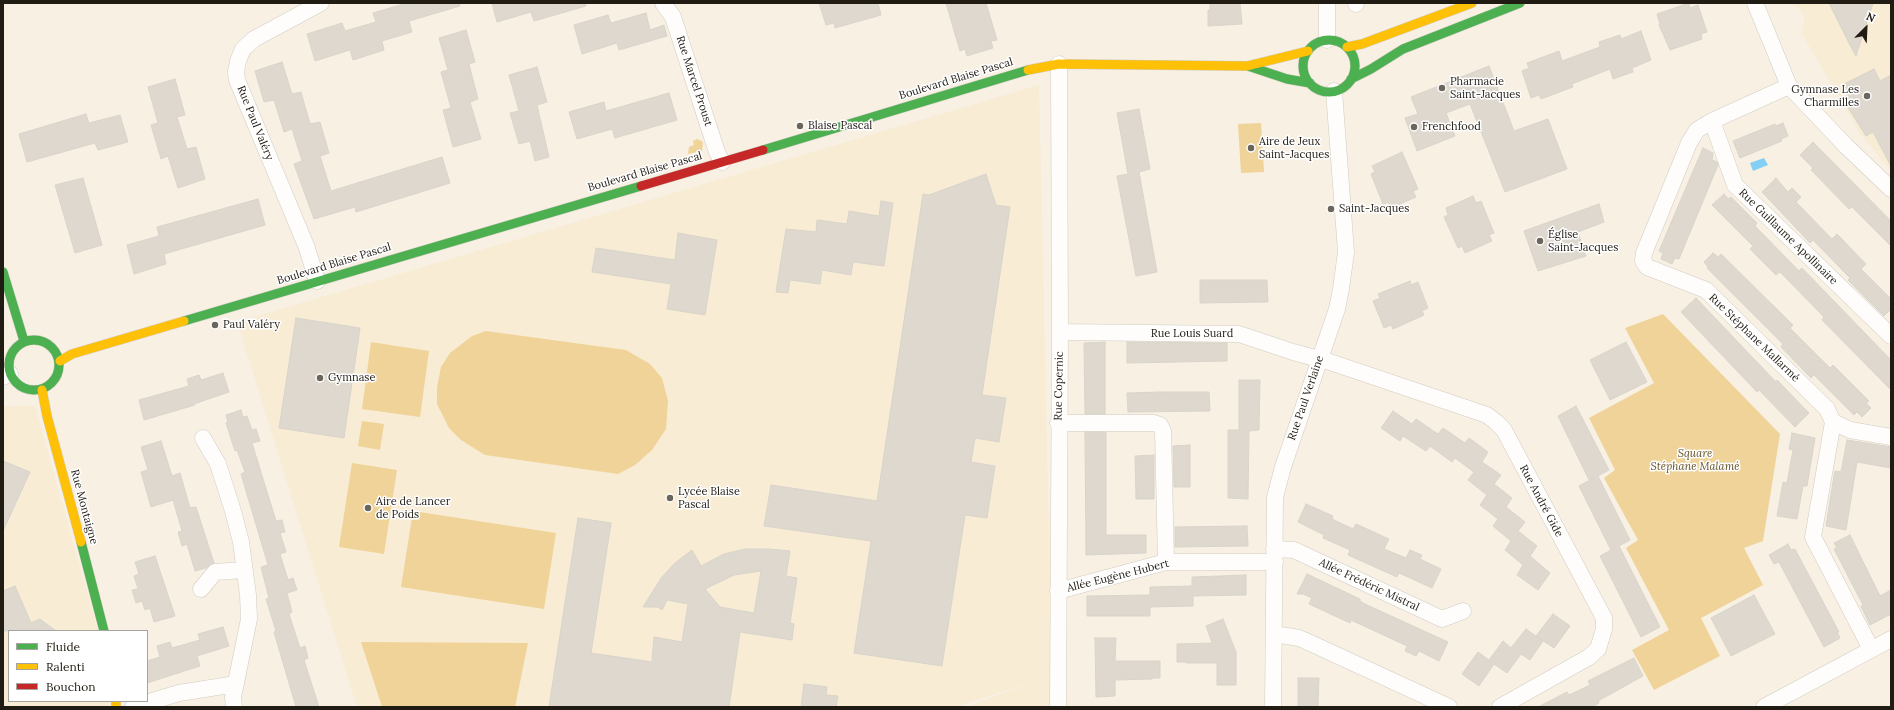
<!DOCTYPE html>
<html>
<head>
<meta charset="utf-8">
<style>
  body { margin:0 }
  #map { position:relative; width:1894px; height:710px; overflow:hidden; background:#f7f0e3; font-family:Lora,serif }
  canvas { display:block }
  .frame { position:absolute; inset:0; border:4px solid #201b13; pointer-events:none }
  .legend { position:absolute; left:8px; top:630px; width:140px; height:72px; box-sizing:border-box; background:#fff; border:1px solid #a6a4a1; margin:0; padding:5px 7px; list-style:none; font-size:12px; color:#201b13 }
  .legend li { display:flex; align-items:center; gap:8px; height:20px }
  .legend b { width:20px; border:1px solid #a6a4a1 }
  .north { position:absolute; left:1846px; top:8px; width:40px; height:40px; -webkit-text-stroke:3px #fff; paint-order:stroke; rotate:24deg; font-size:11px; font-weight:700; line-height:16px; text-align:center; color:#201b13 }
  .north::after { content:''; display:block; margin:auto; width:14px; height:18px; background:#201b13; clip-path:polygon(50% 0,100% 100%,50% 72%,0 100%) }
</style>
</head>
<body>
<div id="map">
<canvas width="1894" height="710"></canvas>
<div class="frame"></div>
<ul class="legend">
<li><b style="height:5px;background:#4caf50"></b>Fluide</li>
<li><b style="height:5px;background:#ffc107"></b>Ralenti</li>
<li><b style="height:5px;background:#c62828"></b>Bouchon</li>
</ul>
<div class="north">N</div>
</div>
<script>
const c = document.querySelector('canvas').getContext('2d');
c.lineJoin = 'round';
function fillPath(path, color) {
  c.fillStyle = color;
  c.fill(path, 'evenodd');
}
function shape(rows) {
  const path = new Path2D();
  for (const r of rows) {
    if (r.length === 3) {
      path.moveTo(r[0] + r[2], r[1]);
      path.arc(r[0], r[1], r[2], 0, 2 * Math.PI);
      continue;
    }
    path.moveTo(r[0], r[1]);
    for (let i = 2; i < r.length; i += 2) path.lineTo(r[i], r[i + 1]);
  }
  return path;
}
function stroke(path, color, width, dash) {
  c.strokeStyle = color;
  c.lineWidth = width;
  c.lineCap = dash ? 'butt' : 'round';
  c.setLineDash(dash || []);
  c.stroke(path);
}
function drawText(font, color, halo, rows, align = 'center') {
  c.font = font + ' Lora,serif';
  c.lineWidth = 3;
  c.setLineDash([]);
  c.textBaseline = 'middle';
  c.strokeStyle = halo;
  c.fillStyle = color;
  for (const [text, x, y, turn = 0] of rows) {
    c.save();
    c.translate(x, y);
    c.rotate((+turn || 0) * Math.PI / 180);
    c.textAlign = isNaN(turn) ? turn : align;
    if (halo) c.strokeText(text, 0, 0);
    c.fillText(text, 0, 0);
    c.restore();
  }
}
const built = shape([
  [1786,3,1891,3,1891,171,1859,132,1801,32,1805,17,1798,8],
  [1039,85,1052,675,1051,707,967,707,1039,679,957,707,357,707,237,322],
  [3,406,35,406,98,631,9,631,9,701,118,701,120,707,3,707]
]);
const green = shape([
  [1261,123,1264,172,1241,173,1238,124],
  [697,139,702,141,703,143,702,151,688,154,689,147,694,145,693,141],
  [1663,314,1780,434,1763,541,1744,548,1763,585,1701,618,1720,656,1654,690,1632,650,1669,630,1626,548,1638,540,1604,478,1615,470,1589,418,1654,383,1625,328],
  [486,331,626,350,650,364,662,378,668,401,666,429,652,450,635,465,618,474,485,455,461,440,449,428,437,404,437,387,441,367,450,353,472,336],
  [371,342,429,351,420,417,362,409],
  [362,421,384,424,380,450,358,446],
  [352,463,397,470,384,554,339,547],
  [413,511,556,533,544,609,401,587],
  [361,642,528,643,515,707,382,707]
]);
const water = shape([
  [1764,158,1768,165,1753,171,1750,163]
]);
const building = shape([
  [407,3,459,3,460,6,409,21,412,32,382,41,384,50,353,60,350,50,315,61,307,34,342,23,345,31,355,28,376,22,373,13,407,3],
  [492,3,585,3,586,6,534,21,531,12,497,22,492,3],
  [819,3,878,3,881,15,835,28,834,23,826,25,819,3],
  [946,3,986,3,997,40,991,41,993,48,967,56,965,49,960,51,946,3],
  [1210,3,1240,3,1242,24,1208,26,1208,10,1210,10,1210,3],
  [1689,3,1690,8,1698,5,1707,32,1701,34,1702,39,1670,50,1659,25,1660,24,1657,14,1689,3],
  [1829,3,1873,3,1856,56,1849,43,1829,3],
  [646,13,650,30,664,25,667,36,619,50,617,43,582,54,574,25,608,15,611,23,646,13],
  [466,30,475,62,469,64,478,99,470,102,481,139,453,147,443,110,451,108,441,72,448,70,439,38,466,30],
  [1641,31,1651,60,1632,68,1633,72,1613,79,1610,69,1572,84,1573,87,1541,99,1539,95,1531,98,1522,71,1529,68,1527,63,1559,51,1562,61,1600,47,1599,42,1620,35,1621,39,1641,31],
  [282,62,292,94,301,92,310,124,320,122,329,153,320,156,331,191,442,157,450,183,356,212,355,207,314,219,294,164,302,161,292,129,284,132,274,100,264,102,255,71,282,62],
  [1489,66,1514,131,1548,119,1567,169,1505,192,1470,104,1446,113,1455,136,1417,151,1405,118,1418,114,1411,97,1489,66],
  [537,67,547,102,537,105,549,157,535,161,530,141,519,144,510,113,519,111,509,75,537,67],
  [1874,69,1880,81,1891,75,1891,166,1873,132,1866,136,1842,98,1849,94,1844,84,1874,69],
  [175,79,185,115,177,117,187,149,196,147,205,179,178,188,168,156,161,159,151,125,158,123,148,87,175,79],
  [669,93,677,120,615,138,612,129,577,139,569,112,604,102,606,111,669,93],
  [1139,109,1150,169,1139,172,1157,272,1136,276,1117,176,1128,174,1117,113,1139,109],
  [86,114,89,123,120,115,128,142,98,150,95,143,27,162,19,134,86,114],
  [1783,123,1788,136,1781,139,1782,141,1740,158,1733,141,1775,124,1776,126,1783,123],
  [1813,142,1891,221,1891,246,1852,207,1849,209,1811,170,1813,168,1800,155,1813,142],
  [1703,148,1713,153,1712,160,1717,162,1718,165,1679,259,1675,258,1672,264,1661,259,1663,253,1659,251,1703,148],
  [1402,152,1418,189,1413,191,1416,197,1391,208,1388,202,1383,204,1371,174,1375,172,1372,166,1402,152],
  [986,174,996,205,1010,207,982,395,1006,398,999,442,975,438,971,462,995,466,987,518,965,515,942,666,854,653,871,541,764,526,771,485,877,501,923,194,929,195,986,174],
  [83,178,102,245,75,253,55,185,83,178],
  [1776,178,1788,192,1792,188,1801,197,1796,202,1832,239,1837,234,1866,264,1861,269,1891,299,1891,309,1884,316,1848,280,1850,278,1813,240,1810,243,1762,192,1776,178],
  [1724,194,1728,199,1731,197,1757,223,1755,226,1799,271,1802,268,1891,360,1891,390,1822,320,1824,317,1780,272,1776,275,1750,249,1753,246,1712,205,1724,194],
  [1473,196,1476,203,1481,201,1494,233,1489,235,1492,241,1465,253,1462,246,1458,248,1444,217,1448,215,1446,208,1473,196],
  [258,199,265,225,164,254,166,264,134,274,127,245,159,236,157,227,258,199],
  [881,201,893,203,884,266,853,262,851,275,822,270,820,284,790,280,788,293,776,292,786,229,816,232,817,220,847,224,849,211,879,216,881,201],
  [1599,204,1604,222,1578,232,1586,256,1538,271,1524,231,1599,204],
  [678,233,717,240,705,315,667,309,671,284,592,272,596,248,675,260,678,233],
  [1713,253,1718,257,1721,254,1793,325,1790,328,1830,368,1833,365,1869,401,1866,403,1871,408,1862,417,1857,412,1854,415,1814,375,1811,378,1781,347,1783,344,1707,268,1708,267,1704,262,1713,253],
  [1200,280,1267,280,1268,302,1200,303,1200,280],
  [1410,281,1411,285,1418,282,1428,308,1422,311,1424,315,1393,329,1391,325,1384,328,1373,301,1380,298,1378,294,1410,281],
  [1696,298,1776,382,1777,380,1809,413,1795,427,1759,390,1757,392,1681,312,1696,298],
  [296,318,360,328,344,438,279,428,296,318],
  [1105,342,1105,414,1085,414,1084,343,1105,342],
  [1127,342,1227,343,1227,361,1127,363,1127,342],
  [1626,342,1647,382,1610,400,1590,360,1626,342],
  [223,373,229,392,194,404,195,405,144,420,139,400,189,386,187,379,199,375,201,380,223,373],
  [1239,380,1260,380,1259,430,1249,431,1248,499,1228,498,1228,430,1239,430,1239,380],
  [1160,392,1209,392,1210,411,1128,412,1127,393,1160,392],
  [1576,406,1609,470,1598,476,1630,540,1619,546,1660,627,1641,637,1600,556,1611,550,1579,486,1594,478,1589,480,1558,416,1576,406],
  [241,410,243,417,247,416,252,430,256,429,260,441,252,443,276,521,282,520,285,532,280,533,286,552,280,554,288,580,293,578,297,590,287,593,292,612,289,614,300,648,305,646,308,658,304,660,319,707,296,707,274,632,276,631,266,599,269,598,261,567,268,565,241,474,245,472,237,450,235,451,226,423,228,422,226,415,241,410],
  [1393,411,1412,424,1416,419,1438,434,1443,428,1465,443,1469,438,1488,452,1482,462,1501,475,1494,484,1512,498,1506,507,1525,522,1518,531,1537,546,1530,556,1550,573,1538,590,1517,575,1523,565,1505,550,1511,541,1493,526,1498,519,1480,505,1487,495,1468,480,1474,472,1455,458,1452,462,1430,446,1426,451,1403,436,1400,441,1381,428,1393,411],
  [1085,432,1106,432,1106,535,1146,535,1146,553,1086,555,1085,432],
  [1792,433,1815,438,1807,486,1803,486,1797,519,1777,516,1783,482,1787,483,1793,450,1789,449,1792,433],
  [1847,440,1891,447,1891,468,1857,462,1846,530,1826,526,1834,476,1835,471,1841,472,1847,440],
  [161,441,172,476,180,473,190,508,196,507,214,563,206,568,195,571,187,544,182,546,178,532,182,531,173,500,151,507,141,472,148,470,141,447,161,441],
  [1190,445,1190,487,1174,487,1173,446,1190,445],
  [1154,455,1154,499,1136,499,1135,456,1154,455],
  [3,461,30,472,3,531,3,461],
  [1306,504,1333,516,1332,519,1353,529,1356,524,1389,539,1384,549,1406,558,1410,550,1422,555,1420,559,1441,569,1432,588,1399,573,1397,577,1348,555,1350,550,1323,538,1324,535,1298,522,1306,504],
  [578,518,611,523,591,653,652,662,654,637,682,642,688,604,667,600,662,610,658,607,643,607,662,577,675,563,692,550,701,566,724,554,745,549,769,549,790,551,786,576,797,578,790,623,794,624,792,640,740,632,729,707,596,707,583,705,583,707,549,707,578,518],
  [761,571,754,613,720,607,705,589,734,575,761,571],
  [1247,526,1248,546,1175,547,1175,527,1247,526],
  [1850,535,1880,596,1891,590,1891,614,1870,625,1861,606,1863,605,1834,549,1837,548,1834,543,1850,535],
  [1788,544,1791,550,1795,549,1839,632,1837,632,1840,638,1824,647,1779,562,1774,564,1769,555,1788,544],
  [155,556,175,616,154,622,150,608,145,610,142,601,136,603,132,590,138,589,134,576,139,574,135,562,155,556],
  [1307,574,1360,599,1360,601,1365,604,1448,642,1439,661,1419,651,1416,656,1405,651,1407,646,1351,620,1350,623,1309,604,1312,598,1303,594,1297,594,1307,574],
  [1246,575,1246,595,1193,596,1193,606,1150,607,1150,616,1087,616,1087,596,1150,595,1150,587,1192,586,1192,577,1246,575],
  [15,586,31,623,40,619,56,631,3,631,3,591,15,586],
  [1754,595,1775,634,1731,656,1711,618,1754,595],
  [1553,614,1570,626,1554,648,1536,636,1553,614],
  [1223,619,1236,652,1236,685,1217,685,1217,663,1186,663,1186,662,1177,662,1177,644,1212,643,1206,626,1223,619],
  [223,627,229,646,197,656,200,666,147,683,147,661,160,657,157,646,170,642,172,648,200,640,198,634,223,627],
  [1526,629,1543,641,1530,660,1521,654,1507,673,1494,664,1479,686,1462,674,1478,652,1489,660,1503,641,1511,648,1526,629],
  [1095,638,1116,638,1115,661,1160,661,1160,678,1152,678,1152,679,1115,680,1115,696,1096,697,1095,638],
  [1634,658,1643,676,1598,701,1599,703,1592,707,1538,707,1567,692,1569,695,1590,685,1588,681,1634,658],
  [1298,678,1319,678,1318,707,1298,707,1298,678],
  [804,684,827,687,826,695,838,696,836,707,801,707,804,684]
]);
const street = shape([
  [663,3,673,17,717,152,722,162],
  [1755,3,1789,86,1846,146,1891,189],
  [1356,4,1356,3],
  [1327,40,1327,3],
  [1789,86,1712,121,1697,130,1689,143,1644,253,1643,261,1647,267,1706,290,1827,409,1833,422,1813,537,1871,649],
  [1712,121,1735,185,1891,336],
  [317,281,307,248,237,80,236,72,238,61,243,49,254,39,321,3],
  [1060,332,1239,334,1293,352,1330,362,1487,415,1496,422,1504,430,1604,618,1604,629,1598,649,1589,657,1500,707],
  [3,377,10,374],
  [1833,422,1850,430,1891,437],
  [1058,423,1154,423,1160,425,1163,431,1166,562],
  [203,438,218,464,233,511,241,542,248,595,249,619,233,697,234,707],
  [1274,549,1294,550,1442,619,1463,611],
  [201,589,215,572,244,570],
  [1058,591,1166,562,1275,562],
  [1274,634,1299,638,1306,641,1449,707],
  [133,707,179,693,236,684],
  [1058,707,1060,332,1059,64],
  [1273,707,1275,497,1283,467,1337,309,1341,289,1346,252,1334,91],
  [1764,707,1891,639]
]);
const fast = shape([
  [1329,66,26],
  [1248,66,1287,79,1310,83],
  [1351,79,1371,69,1403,49,1520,3],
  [763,150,1028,70],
  [3,272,24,341],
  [184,321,641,186],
  [34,365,25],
  [81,542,104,631]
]);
const slow = shape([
  [1347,47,1362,44,1472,3],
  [1028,70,1059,64,1247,66,1308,51],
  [60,361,72,354,184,321],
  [42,390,47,416,81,542],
  [116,701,116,707]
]);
const jam = shape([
  [641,186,763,150]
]);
const markers = [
  [1442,88,4,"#6b665c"],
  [1867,96,4,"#6b665c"],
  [800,126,4,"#6b665c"],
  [1414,127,4,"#6b665c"],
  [1251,148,4,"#6b665c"],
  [1331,209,4,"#6b665c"],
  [1540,241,4,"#6b665c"],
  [215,325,4,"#6b665c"],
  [320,378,4,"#6b665c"],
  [670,498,4,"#6b665c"],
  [368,508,4,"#6b665c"]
];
const streetNames = [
  ["Boulevard Blaise Pascal",956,79,-17],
  ["Rue Marcel Proust",694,81,72],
  ["Rue Paul Valéry",255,123,68],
  ["Boulevard Blaise Pascal",645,172,-16],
  ["Rue Guillaume Apollinaire",1788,237,44],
  ["Boulevard Blaise Pascal",334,264,-17],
  ["Rue Louis Suard",1192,334],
  ["Rue Stéphane Mallarmé",1754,338,44],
  ["Rue Copernic",1059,386,-89],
  ["Rue Paul Verlaine",1306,398,-71],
  ["Rue André Gide",1541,501,62],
  ["Rue Montaigne",84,507,75],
  ["Allée Eugène Hubert",1118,576,-14],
  ["Allée Frédéric Mistral",1369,585,25]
];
const poiNames = [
  ["Pharmacie",1450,82],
  ["Saint-Jacques",1450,95],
  ["Gymnase Les",1859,90,"right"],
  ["Charmilles",1859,103,"right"],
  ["Blaise Pascal",808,126],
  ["Frenchfood",1422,127],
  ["Aire de Jeux",1259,142],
  ["Saint-Jacques",1259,155],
  ["Saint-Jacques",1339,209],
  ["Église",1548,235],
  ["Saint-Jacques",1548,248],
  ["Paul Valéry",223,325],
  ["Gymnase",328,378],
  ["Lycée Blaise",678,492],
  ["Pascal",678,505],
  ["Aire de Lancer",376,502],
  ["de Poids",376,515]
];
const parkNames = [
  ["Square",1695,454],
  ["Stéphane Malamé",1695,467]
];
fillPath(built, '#f8ecd5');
fillPath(green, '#f0d399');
fillPath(water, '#83d0f4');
fillPath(building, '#ded8ce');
stroke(building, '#d9d4ca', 1);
stroke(street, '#d1ccc1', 17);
stroke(fast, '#d1ccc1', 10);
stroke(slow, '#d1ccc1', 10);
stroke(jam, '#d1ccc1', 10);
stroke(street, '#fefdfb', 16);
stroke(fast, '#4caf50', 9);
stroke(slow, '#ffc107', 9);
stroke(jam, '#c62828', 9);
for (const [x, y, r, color] of markers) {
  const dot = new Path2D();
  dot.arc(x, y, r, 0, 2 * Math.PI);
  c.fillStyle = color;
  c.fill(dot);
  stroke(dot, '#fff', 1.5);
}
drawText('11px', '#201b13', '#fff', streetNames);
drawText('11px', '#201b13', '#fff', poiNames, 'left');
drawText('italic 11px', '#665229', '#fff', parkNames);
</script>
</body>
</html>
